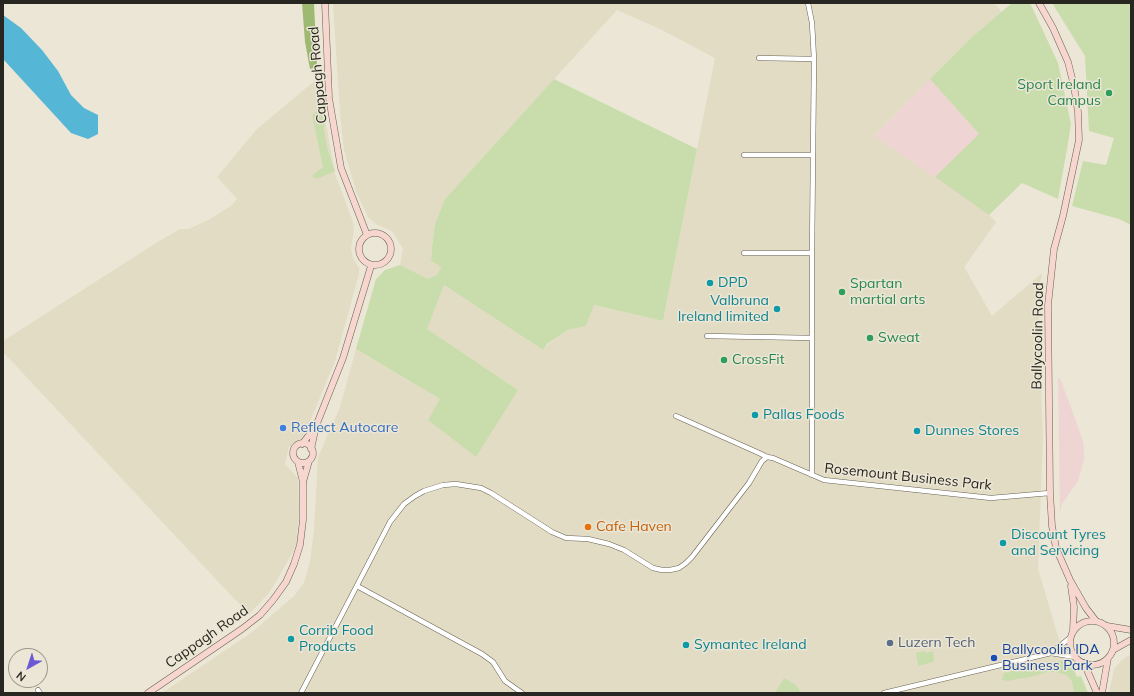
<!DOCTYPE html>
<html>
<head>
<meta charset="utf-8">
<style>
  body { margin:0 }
  #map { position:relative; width:1134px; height:696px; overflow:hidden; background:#ebe6d5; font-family:Mulish,sans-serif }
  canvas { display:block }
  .frame { position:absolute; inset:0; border:4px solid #282620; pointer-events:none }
  .north { position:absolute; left:8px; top:648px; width:40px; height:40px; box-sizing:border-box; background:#ebe6d5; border:1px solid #9d998d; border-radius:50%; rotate:219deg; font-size:11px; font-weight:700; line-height:16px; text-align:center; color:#282620 }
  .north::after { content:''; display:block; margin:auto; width:14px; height:18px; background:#6c5ad4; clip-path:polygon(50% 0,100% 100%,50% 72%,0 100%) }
</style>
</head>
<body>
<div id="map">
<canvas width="1134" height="696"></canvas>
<div class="frame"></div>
<div class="north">N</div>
</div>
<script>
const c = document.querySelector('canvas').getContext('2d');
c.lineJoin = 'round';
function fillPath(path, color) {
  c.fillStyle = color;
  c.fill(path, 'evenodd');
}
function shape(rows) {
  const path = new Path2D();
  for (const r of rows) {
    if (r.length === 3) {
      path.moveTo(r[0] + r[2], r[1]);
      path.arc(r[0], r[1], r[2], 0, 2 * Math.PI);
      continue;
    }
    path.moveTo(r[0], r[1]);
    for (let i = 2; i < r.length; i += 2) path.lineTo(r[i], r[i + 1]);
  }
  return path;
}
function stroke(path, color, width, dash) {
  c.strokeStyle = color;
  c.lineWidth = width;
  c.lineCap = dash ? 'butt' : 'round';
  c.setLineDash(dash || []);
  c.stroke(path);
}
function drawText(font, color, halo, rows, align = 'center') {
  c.font = font + ' Mulish,sans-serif';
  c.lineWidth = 3;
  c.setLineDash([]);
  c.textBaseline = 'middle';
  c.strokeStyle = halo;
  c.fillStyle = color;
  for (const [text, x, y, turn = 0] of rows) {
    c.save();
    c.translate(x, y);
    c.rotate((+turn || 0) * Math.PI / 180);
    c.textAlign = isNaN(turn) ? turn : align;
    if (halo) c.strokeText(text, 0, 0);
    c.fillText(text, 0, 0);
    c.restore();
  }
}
const commercial = shape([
  [930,79,979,134,989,215,996,222,964,267,992,316,874,136],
  [1058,378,1061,380,1083,441,1084,449,1084,459,1080,474,1078,481,1062,504,1060,513]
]);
const built = shape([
  [333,3,994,3,1002,12,973,36,874,136,989,215,996,222,964,267,992,316,1042,273,1038,295,1043,437,1038,569,1075,693,162,693,251,633,294,596,304,583,310,562,314,530,318,457,340,407,356,349,440,399,518,390,426,329,444,285,543,350,547,345,568,330,586,326,594,305,663,321,715,58,660,29,617,10,445,199,435,224,432,247,431,261,441,267,437,275,428,279,400,265,403,249,393,232,376,224,368,217,357,194,344,150,340,114],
  [318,78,335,174,353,222,354,230,351,248,353,258,359,268,359,274,335,361,304,436,289,447,285,464,298,478,299,513,296,546,280,575,269,593,249,614,227,591,3,352,3,341,156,243,180,229,189,229,210,219,232,205,237,199,217,177,256,130],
  [1131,654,1131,693,1109,693,1114,669,1122,660]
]);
const green = shape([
  [1012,3,1030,3,1058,63,1071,124,1067,149,1058,199,1022,183,989,215,935,177,979,134,930,79,973,36],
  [1052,3,1131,3,1131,225,1119,219,1072,206,1083,161,1106,165,1114,138,1089,131,1085,56],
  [554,79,697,149,663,321,594,305,586,326,568,330,547,344,543,350,444,285,427,329,518,390,476,457,428,420,440,399,356,349,376,279,385,270,400,265,428,279,437,275,441,267,431,261,432,247,435,224,445,199],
  [317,111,324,119,324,130,328,151,335,171,317,179,312,176,323,167,312,115],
  [925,651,926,653,933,651,934,660,933,662,918,666,916,653],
  [1062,661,1073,667,1077,677,1081,676,1088,693,1074,693,1072,682,1067,675,1056,672,1047,672,1031,677,1017,679,1008,681,1002,680,1004,673,1054,662],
  [784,678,796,685,801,693,775,693]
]);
const forest = shape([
  [302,3,314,3,317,67,310,69,305,42]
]);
const water = shape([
  [3,15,21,28,42,50,58,71,71,95,84,108,98,115,98,134,88,139,71,133,3,59]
]);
const street = shape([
  [808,3,812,23,814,59,812,253,812,475],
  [759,58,814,59],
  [744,155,813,155],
  [744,253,812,253],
  [707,336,812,338],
  [676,416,759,453,767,457,773,458,824,480,991,498,1050,493],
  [357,586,482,654,493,662,505,681,522,693],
  [1051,653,1071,637],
  [38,690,40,693],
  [301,693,390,522,404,504,415,496,424,491,443,485,456,484,481,488,491,493,552,532,566,538,588,539,609,544,624,550,653,568,662,570,670,570,679,568,686,563,692,557,749,483,762,461,767,457],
  [884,693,1051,653,1075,657]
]);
const secondary = shape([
  [325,3,329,98,341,168,367,235],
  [1039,3,1053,28,1068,62,1074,86,1078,112,1079,140,1063,216,1054,249,1048,305,1050,493,1052,526,1056,548,1070,580,1086,608,1096,621],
  [375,249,16],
  [303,453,10],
  [302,444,314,429],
  [311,449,316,426,343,358,371,266],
  [298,462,303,482],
  [1071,586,1074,607,1073,631],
  [1092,643,22],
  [1107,626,1131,630],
  [1113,650,1131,640],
  [1084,663,1097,693],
  [148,693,242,629,260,615,273,600,286,582,294,564,300,545,303,520,303,482,309,461],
  [1102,693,1108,658]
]);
const markers = [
  [1109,93,4,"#2e9e5b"],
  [710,283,4,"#0f9aa8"],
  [842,292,4,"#2e9e5b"],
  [777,309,4,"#0f9aa8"],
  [870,338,4,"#2e9e5b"],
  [724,360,4,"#2e9e5b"],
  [755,415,4,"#0f9aa8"],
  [283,428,4,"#3f7fe0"],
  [917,431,4,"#0f9aa8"],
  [588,527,4,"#e8710a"],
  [1003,543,4,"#0f9aa8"],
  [291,639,4,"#0f9aa8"],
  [890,643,4,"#5c6f8a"],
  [686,645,4,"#0f9aa8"],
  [994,658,4,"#1a4fb4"]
];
const streetNames = [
  ["Cappagh Road",318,75,-95],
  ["Ballycoolin Road",1038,336,-89],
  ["Rosemount Business Park",908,477,6],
  ["Cappagh Road",207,637,-35]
];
const leisureNames = [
  ["Sport Ireland",1101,85,"right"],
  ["Campus",1101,101,"right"],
  ["Spartan",850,284],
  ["martial arts",850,300],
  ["Sweat",878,338],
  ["CrossFit",732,360]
];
const cultureNames = [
  ["DPD",718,283],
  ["Valbruna",769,301,"right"],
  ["Ireland limited",769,317,"right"],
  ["Pallas Foods",763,415],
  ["Dunnes Stores",925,431],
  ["Discount Tyres",1011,535],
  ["and Servicing",1011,551],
  ["Corrib Food",299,631],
  ["Products",299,647],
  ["Symantec Ireland",694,645]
];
const shopNames = [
  ["Reflect Autocare",291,428]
];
const foodNames = [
  ["Cafe Haven",596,527]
];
const serviceNames = [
  ["Luzern Tech",898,643]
];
const transitNames = [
  ["Ballycoolin IDA",1002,650],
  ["Business Park",1002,666]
];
fillPath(commercial, '#efd4d4');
fillPath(built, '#e3dcc4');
fillPath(green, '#c9ddac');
fillPath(forest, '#9eba72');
fillPath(water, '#55b6d6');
stroke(street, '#666153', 5.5);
stroke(secondary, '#666153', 7);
stroke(street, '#fff', 4.5);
stroke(secondary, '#f6d6ce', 6);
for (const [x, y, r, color] of markers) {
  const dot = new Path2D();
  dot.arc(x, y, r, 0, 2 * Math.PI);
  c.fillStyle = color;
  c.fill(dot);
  stroke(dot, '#ebe6d5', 1.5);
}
drawText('14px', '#282620', '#ebe6d5', streetNames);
drawText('14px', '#27864d', '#ebe6d5', leisureNames, 'left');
drawText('14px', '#0d838f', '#ebe6d5', cultureNames, 'left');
drawText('14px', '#366cbe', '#ebe6d5', shopNames, 'left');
drawText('14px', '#c56008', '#ebe6d5', foodNames, 'left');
drawText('14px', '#4e5e75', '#ebe6d5', serviceNames, 'left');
drawText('14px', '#164399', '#ebe6d5', transitNames, 'left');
</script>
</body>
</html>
